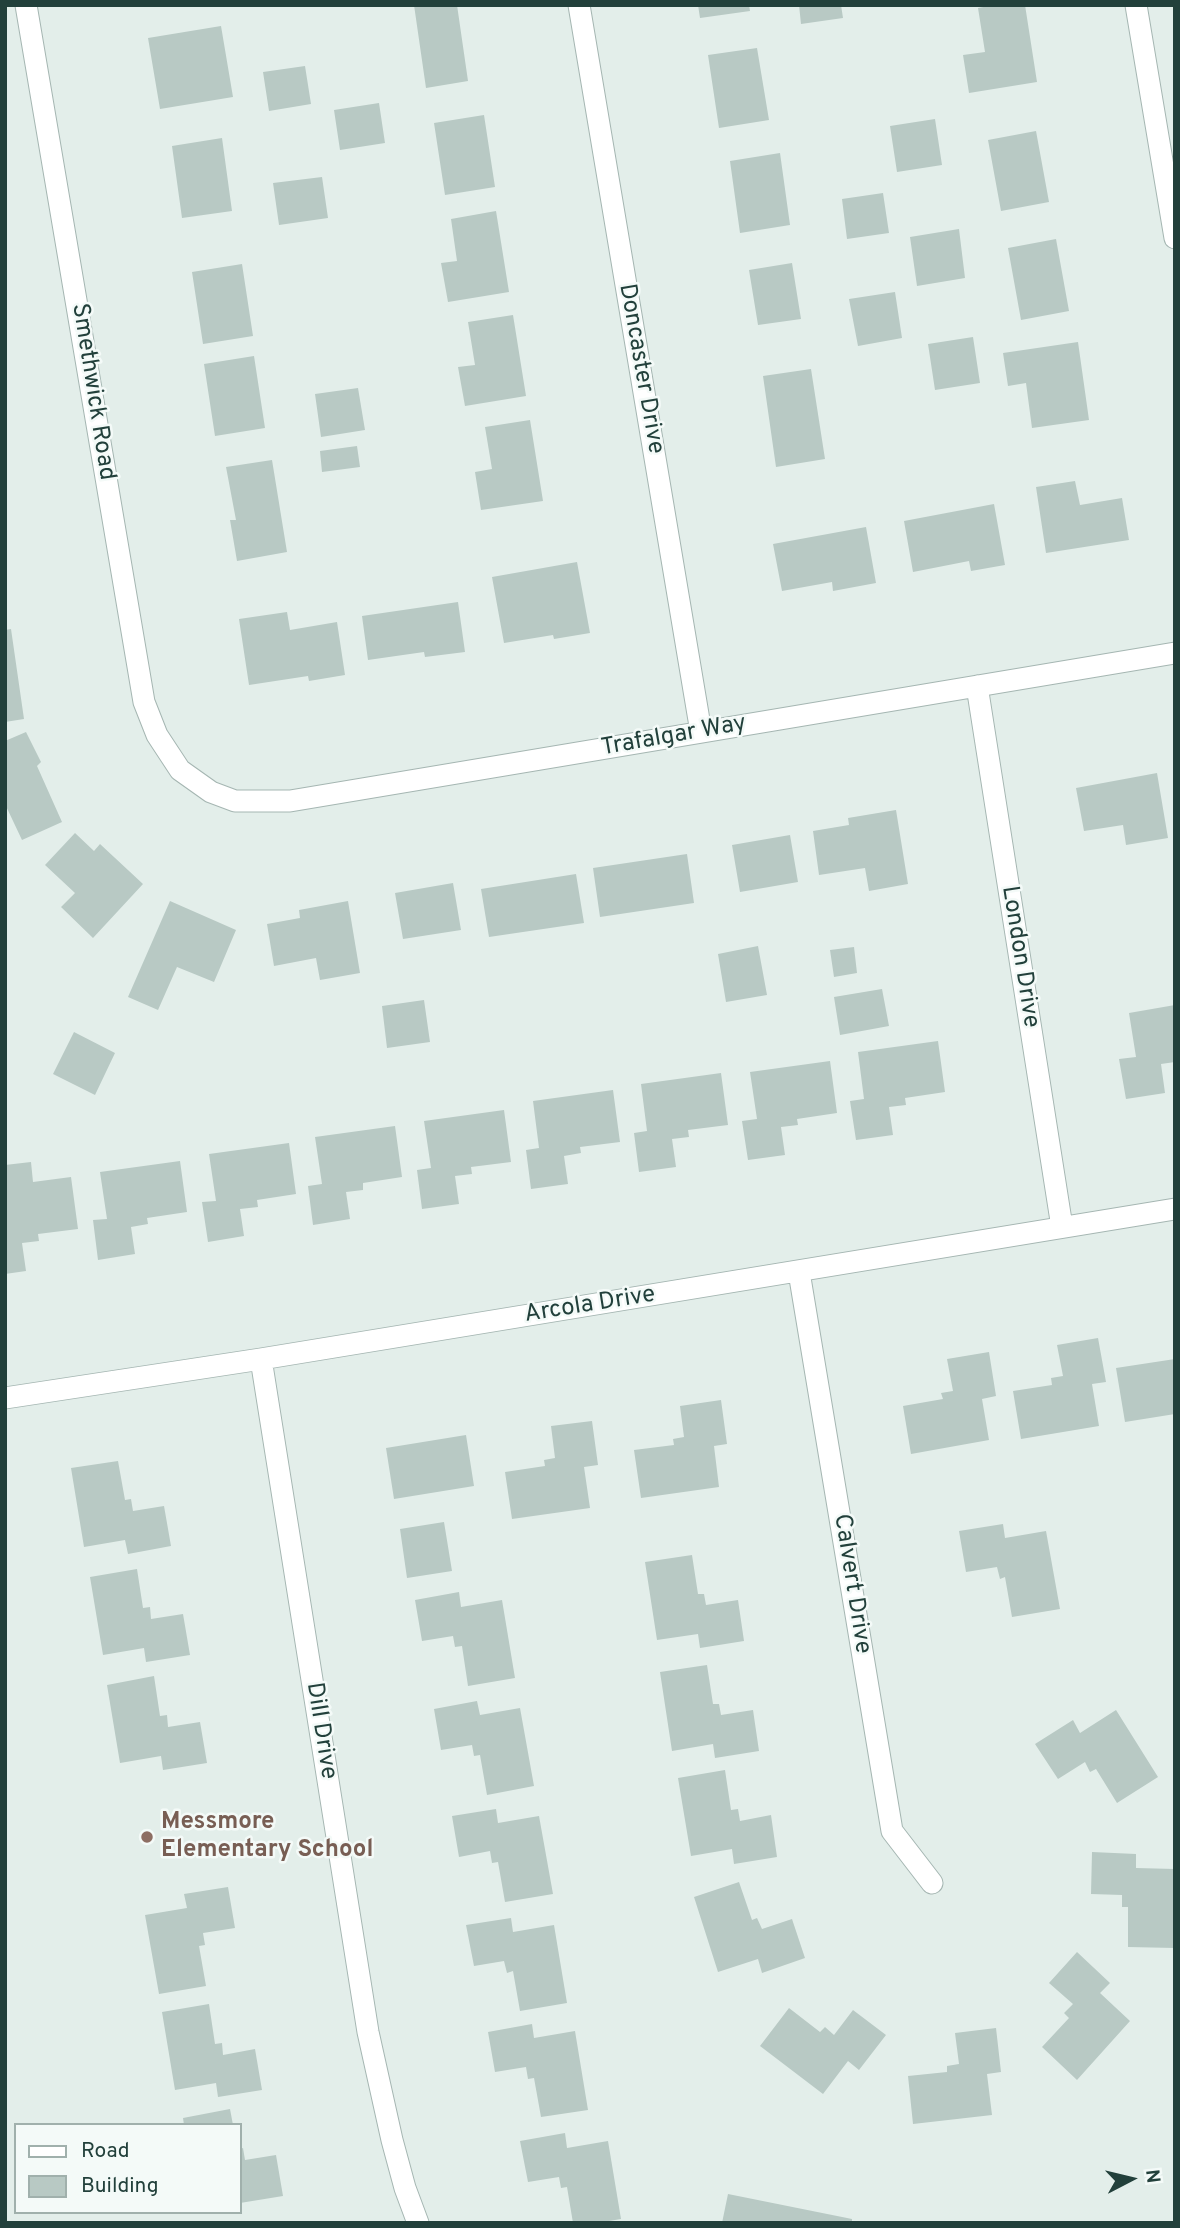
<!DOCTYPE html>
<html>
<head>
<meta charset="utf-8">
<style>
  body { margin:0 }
  #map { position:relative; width:1180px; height:2228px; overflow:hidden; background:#e3eeea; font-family:Overpass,sans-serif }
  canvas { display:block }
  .frame { position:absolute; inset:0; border:7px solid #22403b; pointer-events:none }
  .legend { position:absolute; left:14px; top:2123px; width:228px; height:91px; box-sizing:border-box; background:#f4faf8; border:2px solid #a0b0ac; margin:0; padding:9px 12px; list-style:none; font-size:21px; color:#22403b }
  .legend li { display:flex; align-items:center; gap:14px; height:35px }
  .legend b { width:35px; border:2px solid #a0b0ac }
  .north { position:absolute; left:1096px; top:2144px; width:70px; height:70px; -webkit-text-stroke:5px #f4faf8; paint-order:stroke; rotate:83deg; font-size:19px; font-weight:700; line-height:28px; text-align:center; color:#22403b }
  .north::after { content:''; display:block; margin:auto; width:24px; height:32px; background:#22403b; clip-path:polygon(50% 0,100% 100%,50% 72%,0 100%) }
</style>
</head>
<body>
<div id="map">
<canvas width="1180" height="2228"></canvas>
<div class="frame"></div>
<ul class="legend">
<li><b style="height:9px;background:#fff"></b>Road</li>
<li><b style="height:19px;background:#b8c9c4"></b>Building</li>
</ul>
<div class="north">N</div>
</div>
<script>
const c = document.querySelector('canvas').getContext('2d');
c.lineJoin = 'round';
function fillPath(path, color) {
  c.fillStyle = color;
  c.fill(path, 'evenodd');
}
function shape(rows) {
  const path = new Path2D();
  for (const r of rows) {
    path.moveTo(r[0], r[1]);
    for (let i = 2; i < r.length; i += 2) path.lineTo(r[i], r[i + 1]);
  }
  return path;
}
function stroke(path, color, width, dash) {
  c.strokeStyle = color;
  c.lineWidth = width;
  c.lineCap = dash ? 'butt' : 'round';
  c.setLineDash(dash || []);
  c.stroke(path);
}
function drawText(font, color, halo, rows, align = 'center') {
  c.font = font + ' Overpass,sans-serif';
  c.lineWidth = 5;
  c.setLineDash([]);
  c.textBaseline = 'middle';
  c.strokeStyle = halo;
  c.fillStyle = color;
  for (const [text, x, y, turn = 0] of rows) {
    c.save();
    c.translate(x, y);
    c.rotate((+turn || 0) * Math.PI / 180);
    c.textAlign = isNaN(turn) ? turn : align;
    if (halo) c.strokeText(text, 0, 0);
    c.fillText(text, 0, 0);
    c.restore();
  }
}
const building = shape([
  [414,5,457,5,468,81,426,88],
  [698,5,749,5,750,11,700,18],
  [799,5,841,5,843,18,801,24],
  [994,5,1025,5,1037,82,969,93,963,55,985,52,978,8],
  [221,26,233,97,160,109,148,38],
  [757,48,769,120,719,128,708,55],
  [305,66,311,104,269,111,263,72],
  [379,103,385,143,340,150,334,110],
  [484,115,495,187,445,195,434,123],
  [935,119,942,165,897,172,890,126],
  [1036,131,1049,202,1001,211,988,140],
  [222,138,232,211,182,218,172,146],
  [780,153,790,225,740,233,730,161],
  [322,177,328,218,279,225,273,183],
  [883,193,889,233,847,239,842,199],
  [496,211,509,292,448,302,441,263,457,261,451,219],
  [959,229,965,278,917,286,910,237],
  [1056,239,1069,311,1021,320,1008,248],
  [792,263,801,319,758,325,749,270],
  [242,264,253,336,203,344,192,272],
  [895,292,902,338,858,346,849,299],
  [513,315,526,396,465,406,458,367,475,365,468,322],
  [973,337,980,383,935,390,928,344],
  [1078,342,1089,420,1032,428,1026,383,1008,386,1003,353],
  [254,356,265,428,215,436,204,364],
  [811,369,825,459,776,467,763,376],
  [358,388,365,430,321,437,315,394],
  [530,420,543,501,481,510,475,472,492,469,485,427],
  [357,446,360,467,322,472,320,451],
  [272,460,287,552,237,561,230,520,236,520,226,467],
  [1075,481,1080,505,1122,498,1129,540,1046,553,1036,487],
  [994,504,1005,565,971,571,969,561,913,572,904,521],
  [866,527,876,583,833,591,832,582,782,591,773,544],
  [577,562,590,633,554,639,553,635,504,643,492,577],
  [458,602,465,652,425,657,424,652,368,660,362,616],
  [287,612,290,630,337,622,345,675,309,681,308,676,249,685,239,619],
  [11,629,24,719,5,722,5,630],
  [26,732,41,762,37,766,62,822,22,840,5,804,5,741],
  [1157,773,1168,838,1126,845,1123,825,1084,831,1076,788],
  [896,810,908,884,869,891,865,868,819,875,813,831,849,825,848,818],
  [75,833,94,851,100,844,143,884,93,938,61,907,75,893,45,865],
  [790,835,798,882,740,892,732,845],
  [687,854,694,903,600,917,593,868],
  [576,874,584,923,489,937,481,889],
  [453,883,461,930,403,939,395,893],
  [170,901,236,930,214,982,177,967,158,1010,128,997],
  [348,901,360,973,320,980,316,958,274,966,267,924,300,918,299,910],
  [758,946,767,995,726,1002,718,954],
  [854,947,857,973,834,977,830,950],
  [882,989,889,1026,840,1035,834,997],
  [424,1000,430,1042,387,1048,382,1006],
  [1175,1005,1175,1062,1161,1064,1165,1093,1126,1099,1119,1059,1136,1057,1129,1013],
  [74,1032,115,1053,95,1095,53,1074],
  [938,1041,945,1092,905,1098,906,1105,889,1107,893,1135,856,1140,850,1101,864,1099,858,1052],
  [830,1061,837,1113,797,1119,798,1125,781,1127,785,1155,748,1160,742,1121,757,1119,750,1072],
  [721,1073,728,1125,688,1130,689,1137,672,1139,676,1167,639,1172,634,1133,647,1131,641,1084],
  [613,1090,620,1142,580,1147,581,1153,564,1156,568,1184,531,1189,526,1150,539,1148,533,1101],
  [504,1110,511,1162,471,1167,472,1174,455,1176,459,1204,422,1209,417,1170,431,1168,424,1121],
  [395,1126,402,1177,363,1183,363,1190,346,1192,350,1219,313,1225,308,1186,322,1184,315,1137],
  [289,1143,296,1194,257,1200,258,1207,240,1209,244,1236,208,1242,202,1202,216,1201,209,1154],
  [180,1161,187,1212,147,1218,148,1224,131,1227,135,1254,98,1260,93,1220,107,1219,100,1172],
  [31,1162,33,1182,71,1177,78,1229,38,1234,39,1241,22,1243,26,1271,5,1274,5,1165],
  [1098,1338,1106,1382,1092,1384,1099,1426,1021,1439,1013,1391,1052,1385,1051,1378,1063,1376,1057,1345],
  [989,1352,996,1396,982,1399,989,1440,911,1454,903,1406,943,1399,941,1393,953,1391,947,1359],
  [1175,1359,1175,1414,1125,1422,1116,1368],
  [721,1400,727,1444,714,1446,719,1487,641,1498,634,1450,674,1445,673,1439,684,1437,680,1406],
  [592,1421,598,1465,584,1467,590,1508,512,1519,505,1472,545,1466,544,1460,555,1458,551,1426],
  [466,1435,474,1486,394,1499,386,1448],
  [118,1461,125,1500,131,1499,133,1511,164,1506,171,1546,128,1554,125,1540,84,1547,71,1468],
  [444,1522,452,1571,407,1578,400,1529],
  [1003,1524,1005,1538,1046,1531,1060,1609,1012,1617,1005,1577,1000,1579,997,1567,966,1572,959,1531],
  [692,1555,698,1594,704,1594,706,1605,738,1600,744,1641,700,1648,698,1634,657,1640,645,1562],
  [137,1569,143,1608,150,1607,151,1619,183,1614,190,1655,146,1662,144,1648,103,1655,90,1577],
  [459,1592,461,1607,502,1600,515,1678,468,1686,462,1646,455,1647,453,1636,422,1641,415,1600],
  [707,1665,713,1704,719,1704,721,1715,753,1710,759,1751,715,1758,713,1744,672,1751,660,1672],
  [154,1676,160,1716,167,1715,168,1727,200,1722,207,1763,163,1770,161,1756,120,1763,107,1685],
  [477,1701,480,1715,520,1708,534,1786,487,1795,480,1755,474,1756,472,1745,441,1750,434,1709],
  [1116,1710,1158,1777,1117,1803,1096,1769,1090,1772,1085,1762,1058,1779,1035,1744,1073,1720,1080,1733],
  [725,1770,731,1810,738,1809,740,1821,771,1815,777,1857,734,1864,732,1849,691,1856,678,1778],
  [496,1809,498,1823,539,1816,553,1894,505,1902,498,1862,492,1863,490,1851,459,1857,452,1816],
  [1092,1852,1136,1854,1136,1868,1175,1869,1175,1948,1128,1947,1128,1907,1122,1907,1122,1895,1091,1894],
  [739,1882,752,1920,757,1918,762,1929,792,1919,805,1958,762,1973,758,1959,718,1972,694,1897],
  [228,1887,235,1928,203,1933,205,1945,199,1946,206,1986,159,1994,145,1915,187,1908,184,1894],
  [511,1918,513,1932,554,1925,567,2003,520,2011,513,1971,507,1973,504,1961,474,1966,466,1925],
  [1077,1952,1110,1983,1100,1993,1130,2021,1077,2080,1042,2047,1069,2018,1064,2013,1073,2004,1049,1983],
  [209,2004,215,2044,222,2043,223,2055,255,2049,262,2090,218,2097,216,2083,175,2090,162,2012],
  [789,2008,820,2032,825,2027,834,2035,853,2010,886,2035,859,2070,848,2061,823,2094,760,2046],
  [532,2024,534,2038,575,2031,588,2110,541,2117,534,2078,528,2079,526,2067,495,2072,488,2032],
  [996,2028,1001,2072,987,2074,992,2115,913,2124,908,2076,947,2072,947,2066,959,2064,955,2033],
  [230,2109,233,2125,184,2125,183,2118],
  [565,2133,567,2148,608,2141,621,2219,597,2223,573,2223,567,2187,561,2188,559,2177,528,2182,520,2141],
  [243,2148,245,2160,276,2155,283,2196,240,2203,240,2149],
  [728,2194,852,2219,852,2223,722,2223]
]);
const minor = shape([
  [26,5,144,702,157,735,180,770,211,792,235,801,290,801,1175,653],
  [579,5,701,732],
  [1136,5,1175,238],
  [977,686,1062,1227],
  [799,1272,892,1831,932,1883],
  [261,1359,368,2032,392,2140,405,2188,418,2223],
  [5,1398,261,1359,1175,1209]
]);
const markers = [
  [147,1837,7,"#8d6e63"]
];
const streetNames = [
  ["Doncaster Drive",640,369,80],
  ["Smethwick Road",92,392,81],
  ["Trafalgar Way",674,737,-10],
  ["London Drive",1019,957,81],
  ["Arcola Drive",590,1306,-9],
  ["Calvert Drive",851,1584,81],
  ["Dill Drive",320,1731,81]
];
const educationNames = [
  ["Messmore",161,1823],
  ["Elementary School",161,1851]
];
fillPath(building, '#b8c9c4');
stroke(minor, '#a5b6b2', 23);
stroke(minor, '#fff', 21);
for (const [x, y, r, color] of markers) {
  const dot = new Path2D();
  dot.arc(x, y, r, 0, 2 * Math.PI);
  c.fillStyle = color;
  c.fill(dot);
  stroke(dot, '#f4faf8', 2.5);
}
drawText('24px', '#22403b', '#f4faf8', streetNames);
drawText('bold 24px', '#785e54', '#f4faf8', educationNames, 'left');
</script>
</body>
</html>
